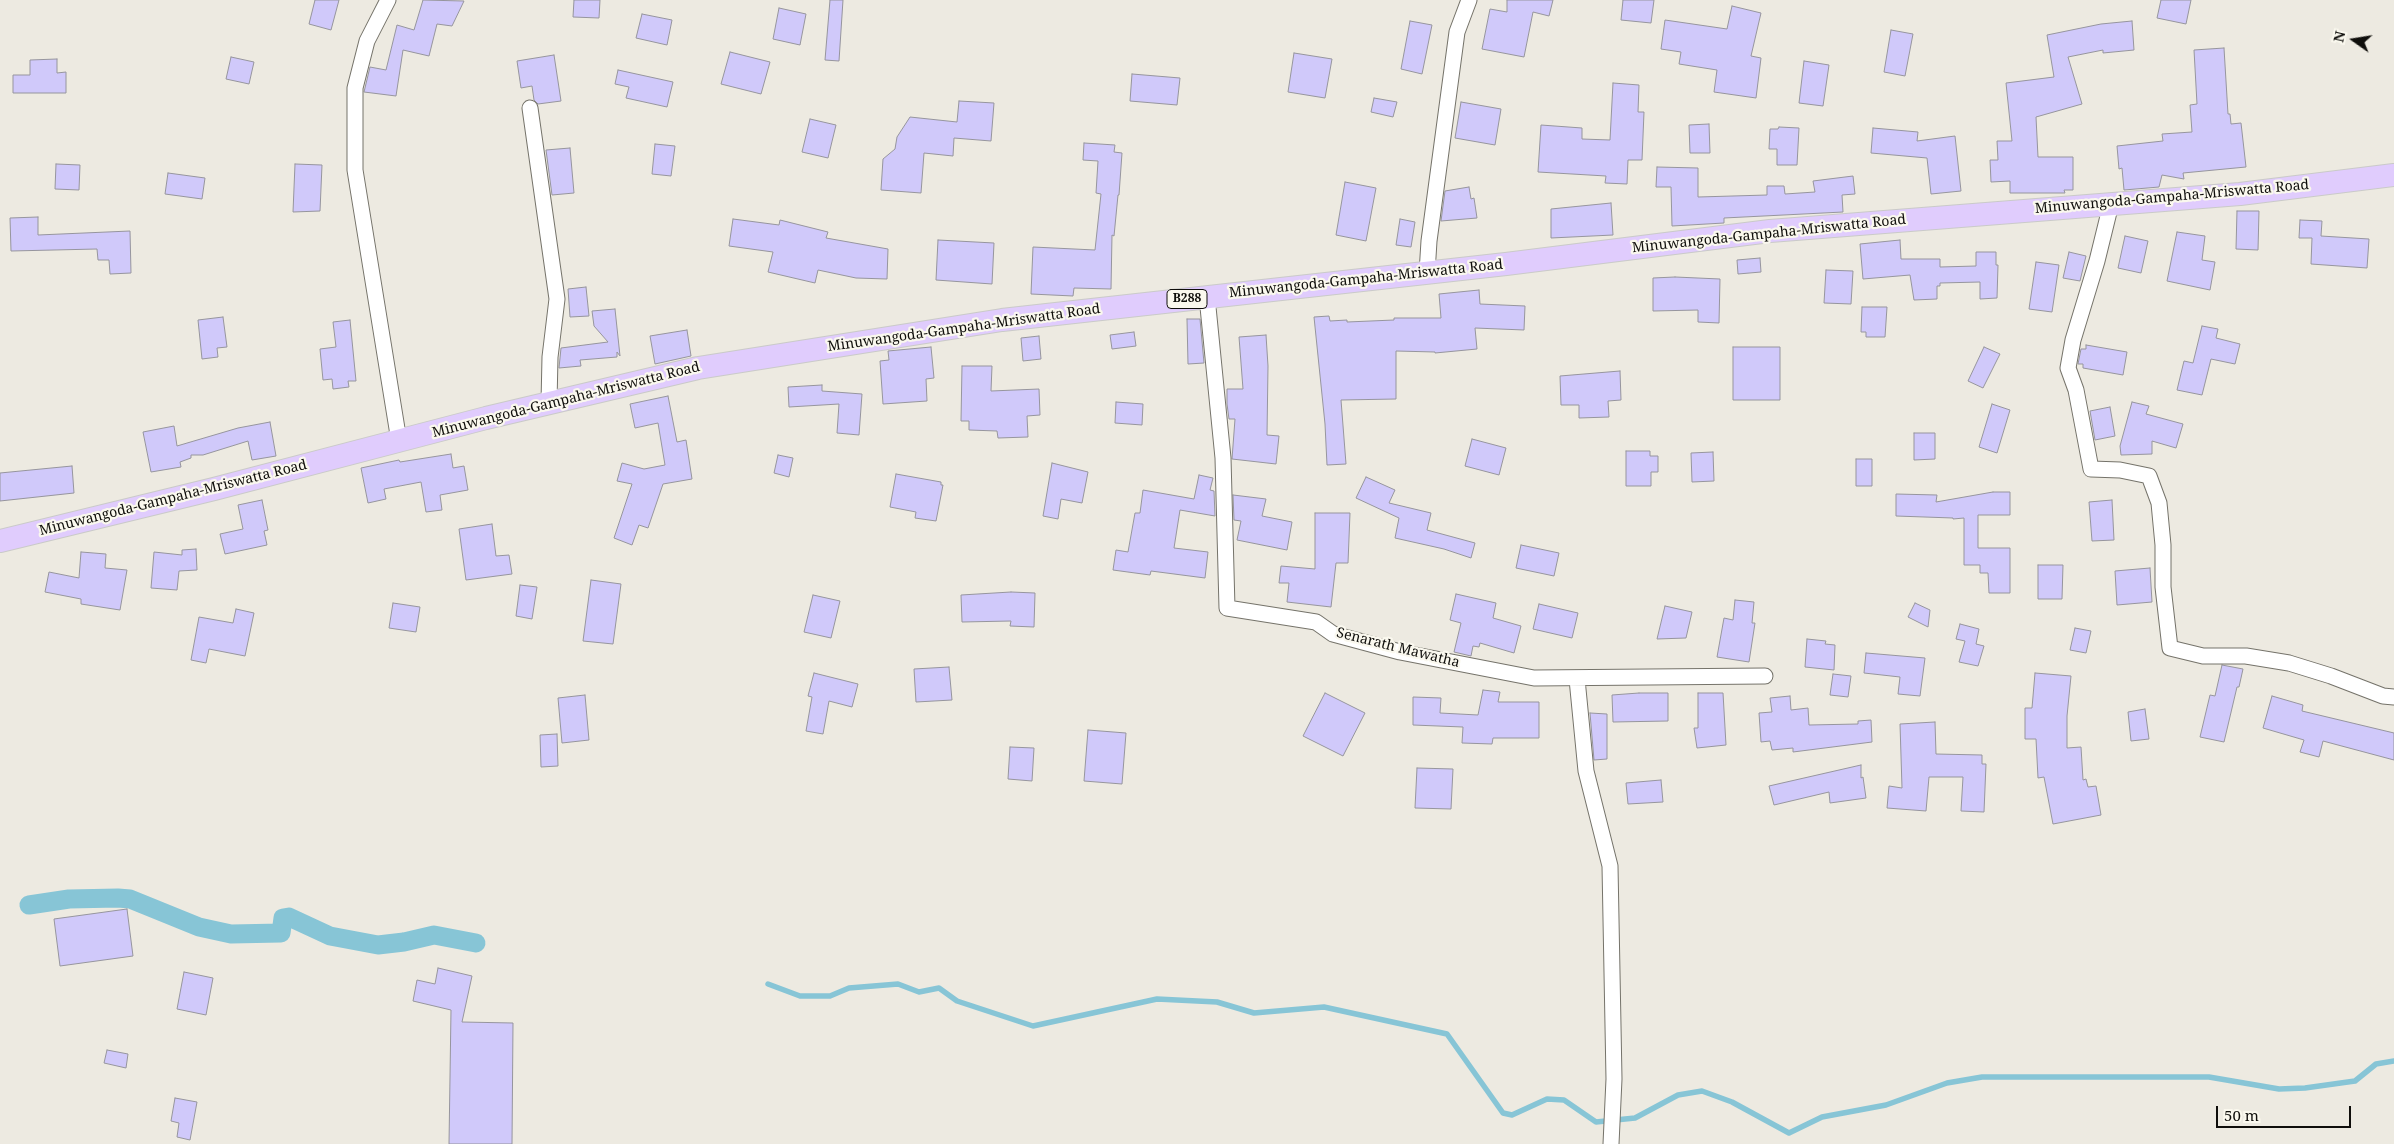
<!DOCTYPE html>
<html>
<head>
<meta charset="utf-8">
<style>
  body { margin:0 }
  #map { position:relative; width:2394px; height:1144px; overflow:hidden; background:#edeae1; font-family:"Noto Serif",serif }
  canvas { display:block }
  .north { position:absolute; left:2329px; top:15px; width:50px; height:50px; -webkit-text-stroke:4px #faf8ee; paint-order:stroke; rotate:283deg; font-size:14px; font-weight:700; line-height:20px; text-align:center; color:#0f0e0b }
  .north::after { content:''; display:block; margin:auto; width:18px; height:22px; background:#0f0e0b; clip-path:polygon(50% 0,100% 100%,50% 72%,0 100%) }
  .scale { position:absolute; left:2216px; top:1106px; width:135px; height:22px; box-sizing:border-box; border:2px solid #0f0e0b; border-top:0; padding-left:6px; font-size:15px; line-height:18px; white-space:nowrap; color:#0f0e0b; -webkit-text-stroke:4px #faf8ee; paint-order:stroke }
</style>
</head>
<body>
<div id="map">
<canvas width="2394" height="1144"></canvas>
<div class="north">N</div>
<div class="scale">50 m</div>
</div>
<script>
const c = document.querySelector('canvas').getContext('2d');
c.lineJoin = 'round';
function shape(rows) {
  const path = new Path2D();
  for (const r of rows) {
    path.moveTo(r[0], r[1]);
    for (let i = 2; i < r.length; i += 2) path.lineTo(r[i], r[i + 1]);
  }
  return path;
}
function stroke(path, color, width, dash) {
  c.strokeStyle = color;
  c.lineWidth = width;
  c.lineCap = dash ? 'butt' : 'round';
  c.setLineDash(dash || []);
  c.stroke(path);
}
function fillPath(path, color) {
  c.fillStyle = color;
  c.fill(path, 'evenodd');
}
function drawText(font, color, halo, rows, align = 'center') {
  c.font = font + ' "Noto Serif",serif';
  c.lineWidth = 4.5;
  c.setLineDash([]);
  c.textBaseline = 'middle';
  c.strokeStyle = halo;
  c.fillStyle = color;
  for (const [text, x, y, turn = 0] of rows) {
    c.save();
    c.translate(x, y);
    c.rotate((+turn || 0) * Math.PI / 180);
    c.textAlign = isNaN(turn) ? turn : align;
    if (halo) c.strokeText(text, 0, 0);
    c.fillText(text, 0, 0);
    c.restore();
  }
}
const stream = shape([
  [768,984,800,996,830,996,849,988,898,984,919,992,939,988,957,1001,1033,1026,1157,999,1217,1002,1254,1013,1324,1007,1447,1034,1503,1113,1512,1115,1547,1099,1564,1100,1596,1122,1635,1118,1678,1095,1702,1091,1732,1102,1789,1133,1822,1117,1886,1105,1947,1083,1982,1077,2209,1077,2279,1089,2305,1088,2355,1081,2376,1064,2394,1061]
]);
const canal = shape([
  [29,905,69,899,118,898,130,899,199,927,231,934,281,933,283,918,289,917,330,936,378,945,404,942,434,935,476,943]
]);
const building = shape([
  [315,0,339,0,331,30,309,24,315,0],
  [423,0,464,1,452,26,437,24,429,56,403,50,396,96,364,92,370,67,386,70,397,25,414,30,423,0],
  [574,0,600,0,599,18,573,17,574,0],
  [830,0,843,0,839,61,825,60,830,0],
  [1507,0,1553,0,1549,16,1533,12,1524,57,1482,49,1490,9,1507,12,1507,0],
  [1623,0,1654,0,1651,23,1621,20,1623,0],
  [2161,0,2191,0,2186,24,2157,18,2161,0],
  [1732,6,1761,13,1751,56,1761,58,1756,98,1714,92,1717,70,1679,64,1681,52,1661,49,1665,20,1727,29,1732,6],
  [779,8,806,14,800,45,773,39,779,8],
  [642,14,672,20,667,45,636,38,642,14],
  [1410,21,1432,25,1422,74,1401,69,1410,21],
  [2132,21,2134,50,2103,53,2103,50,2068,57,2082,104,2036,117,2038,157,2073,157,2073,190,2064,190,2065,193,2010,193,2010,181,1991,182,1990,160,1998,160,1997,141,2012,141,2006,83,2054,77,2047,35,2101,24,2132,21],
  [1891,30,1913,34,1905,76,1884,72,1891,30],
  [2224,48,2228,114,2230,114,2231,124,2241,123,2246,167,2183,173,2184,179,2162,175,2159,187,2124,190,2122,168,2119,169,2117,146,2163,141,2162,134,2192,132,2190,105,2197,104,2194,50,2224,48],
  [730,52,770,62,761,94,721,84,730,52],
  [1294,53,1332,59,1325,98,1288,92,1294,53],
  [554,55,561,101,538,104,534,100,532,86,521,88,517,61,554,55],
  [231,57,254,62,249,84,226,79,231,57],
  [57,59,57,73,66,72,66,93,13,93,13,75,30,75,30,60,57,59],
  [1804,61,1829,65,1823,106,1799,103,1804,61],
  [618,70,673,82,667,107,626,98,629,87,615,84,618,70],
  [1132,74,1180,78,1177,105,1130,101,1132,74],
  [1613,83,1639,85,1638,112,1644,112,1642,160,1628,160,1627,184,1605,183,1606,176,1538,172,1541,125,1582,128,1582,139,1610,140,1613,83],
  [1374,98,1397,102,1393,117,1371,112,1374,98],
  [959,101,994,103,991,141,954,138,953,156,924,153,921,193,881,190,883,159,895,149,897,137,910,117,957,122,959,101],
  [1461,102,1501,109,1495,145,1455,138,1461,102],
  [810,119,836,125,828,158,802,152,810,119],
  [1709,124,1710,153,1690,153,1689,125,1709,124],
  [1779,127,1799,128,1797,165,1777,165,1777,149,1769,149,1770,129,1778,129,1779,127],
  [1873,128,1918,132,1917,141,1955,136,1961,191,1931,194,1927,158,1871,153,1873,128],
  [1084,143,1115,145,1114,152,1122,153,1119,195,1118,195,1114,236,1112,235,1111,289,1074,288,1073,296,1031,294,1033,247,1095,250,1101,194,1096,193,1098,161,1083,160,1084,143],
  [655,144,675,146,671,176,652,174,655,144],
  [570,148,574,193,552,195,546,150,570,148],
  [56,164,80,165,79,190,55,189,56,164],
  [295,164,322,165,320,211,293,212,295,164],
  [1657,167,1698,168,1698,197,1767,195,1767,186,1784,186,1785,194,1815,192,1813,181,1853,176,1855,194,1842,195,1843,212,1724,218,1724,223,1672,226,1671,187,1656,187,1657,167],
  [168,173,205,178,202,199,165,194,168,173],
  [1345,182,1376,188,1366,241,1336,235,1345,182],
  [1469,187,1471,199,1474,198,1477,218,1441,221,1445,191,1469,187],
  [1611,203,1613,235,1551,238,1551,209,1611,203],
  [2237,211,2259,211,2258,250,2236,249,2237,211],
  [38,217,38,235,130,231,131,273,110,274,109,260,98,260,97,249,11,251,10,218,38,217],
  [733,219,779,225,780,220,828,232,826,238,888,249,887,279,856,278,818,270,815,283,768,272,773,252,729,246,733,219],
  [1400,219,1415,222,1411,247,1396,245,1400,219],
  [2300,220,2322,221,2321,236,2369,239,2367,268,2311,264,2312,238,2299,238,2300,220],
  [2177,232,2205,236,2202,260,2215,262,2210,290,2167,281,2177,232],
  [2125,236,2148,241,2141,273,2118,268,2125,236],
  [938,240,994,243,992,284,936,280,938,240],
  [1900,240,1901,259,1940,259,1940,267,1976,266,1976,252,1996,252,1996,265,1998,265,1997,298,1980,299,1980,282,1940,283,1940,286,1937,286,1937,299,1914,300,1910,275,1863,279,1860,244,1900,240],
  [2069,252,2086,256,2080,281,2063,278,2069,252],
  [1760,258,1761,272,1738,274,1737,260,1760,258],
  [2036,262,2059,265,2052,312,2029,309,2036,262],
  [1826,270,1853,271,1851,304,1824,303,1826,270],
  [1675,277,1720,279,1719,323,1698,322,1698,310,1653,311,1653,278,1675,277],
  [586,287,589,316,570,317,568,289,586,287],
  [1479,290,1480,304,1525,306,1524,330,1475,328,1477,349,1435,353,1435,352,1396,351,1396,399,1341,400,1346,464,1327,465,1325,424,1314,317,1329,316,1330,321,1347,320,1347,322,1394,320,1394,318,1441,318,1439,294,1479,290],
  [1862,307,1887,307,1885,337,1866,337,1866,332,1861,332,1862,307],
  [615,309,620,356,617,352,617,357,580,360,581,366,559,368,561,348,608,342,594,326,592,311,615,309],
  [223,317,227,347,217,348,218,357,202,359,198,320,223,317],
  [1187,319,1200,319,1204,363,1188,364,1187,319],
  [350,320,356,381,348,381,349,387,333,389,332,379,323,380,320,349,336,347,333,322,350,320],
  [2202,326,2218,329,2216,338,2240,344,2235,364,2211,359,2202,395,2177,390,2184,361,2193,363,2202,326],
  [687,330,691,356,655,364,650,336,687,330],
  [1134,332,1136,346,1112,349,1110,335,1134,332],
  [1266,335,1268,366,1267,435,1279,436,1276,464,1232,459,1235,419,1229,419,1227,404,1227,389,1243,389,1239,337,1266,335],
  [1039,336,1041,359,1023,361,1021,338,1039,336],
  [2086,345,2127,352,2123,375,2083,368,2083,364,2078,364,2081,349,2086,349,2086,345],
  [931,347,934,378,926,379,927,401,883,404,880,361,889,360,888,351,931,347],
  [1733,347,1780,347,1780,400,1733,400,1733,347],
  [1984,347,2000,354,1983,388,1968,381,1984,347],
  [962,366,992,366,991,391,1039,389,1040,415,1027,416,1028,437,998,438,997,431,969,430,969,421,961,421,962,366],
  [1620,371,1621,400,1608,401,1609,417,1579,418,1579,405,1561,405,1560,376,1620,371],
  [822,385,822,391,862,394,859,435,837,433,839,404,789,407,788,387,822,385],
  [668,396,677,442,686,440,692,479,663,484,648,528,639,525,632,545,614,538,632,484,617,481,622,463,644,469,665,465,658,423,635,428,630,404,668,396],
  [1116,402,1143,404,1142,425,1115,423,1116,402],
  [2132,402,2149,406,2146,414,2183,424,2176,448,2152,441,2152,454,2121,455,2120,446,2132,402],
  [1992,404,2010,410,1997,453,1979,447,1992,404],
  [2110,407,2115,436,2095,440,2090,411,2110,407],
  [270,422,276,456,252,460,248,441,203,455,191,455,191,458,180,462,181,467,151,472,143,432,174,426,177,446,238,428,270,422],
  [1914,433,1935,433,1935,459,1914,460,1914,433],
  [1472,439,1506,448,1499,475,1465,466,1472,439],
  [1626,451,1650,451,1650,456,1658,456,1658,472,1651,472,1651,486,1626,486,1626,451],
  [1713,452,1714,481,1692,482,1691,453,1713,452],
  [451,454,453,468,464,466,468,490,440,495,442,510,426,512,421,482,384,489,386,499,368,503,361,468,399,460,400,462,451,454],
  [778,455,793,458,789,477,774,473,778,455],
  [1856,459,1872,459,1872,486,1856,486,1856,459],
  [1052,463,1088,472,1082,503,1061,499,1058,519,1043,516,1052,463],
  [72,466,74,493,0,501,0,473,72,466],
  [896,474,941,482,941,485,943,485,936,521,915,518,916,512,890,507,896,474],
  [1199,475,1213,478,1210,490,1214,491,1215,516,1180,510,1174,548,1208,552,1205,578,1151,571,1150,575,1113,570,1116,550,1128,552,1135,513,1140,513,1143,490,1194,499,1199,475],
  [1366,477,1395,490,1389,503,1431,513,1427,530,1475,543,1471,558,1444,549,1395,538,1399,518,1356,498,1366,477],
  [1993,492,2010,492,2010,515,1978,515,1978,548,2010,548,2010,593,1989,593,1988,573,1980,573,1980,565,1964,565,1964,518,1953,519,1953,518,1896,516,1896,494,1937,495,1936,502,1993,492],
  [1233,495,1266,499,1262,516,1292,522,1287,550,1237,540,1241,521,1234,520,1233,495],
  [262,500,268,530,264,531,267,545,225,554,220,534,243,529,238,505,262,500],
  [2112,500,2114,540,2092,541,2089,502,2112,500],
  [1315,513,1350,513,1348,563,1336,563,1331,607,1287,602,1289,583,1279,583,1281,566,1315,569,1315,513],
  [492,524,496,556,509,555,512,574,466,580,459,529,492,524],
  [1521,545,1559,553,1554,576,1516,568,1521,545],
  [196,549,197,570,179,571,177,590,151,588,154,552,182,555,182,550,196,549],
  [81,552,106,554,105,568,127,570,120,610,81,604,81,599,45,592,49,572,79,578,81,552],
  [2038,565,2063,565,2062,599,2038,599,2038,565],
  [2150,568,2152,602,2117,605,2115,571,2150,568],
  [591,580,621,584,613,644,583,641,591,580],
  [520,585,537,587,532,619,516,616,520,585],
  [1011,592,1035,593,1034,627,1010,626,1011,621,962,622,961,595,1011,592],
  [1456,594,1496,603,1493,618,1521,626,1514,653,1480,643,1479,647,1473,646,1471,656,1454,652,1461,623,1450,620,1456,594],
  [813,595,840,601,831,638,804,632,813,595],
  [1735,600,1754,602,1752,623,1755,623,1749,662,1717,657,1724,618,1733,620,1735,600],
  [393,603,420,607,416,632,389,628,393,603],
  [1915,603,1930,610,1928,627,1908,617,1915,603],
  [1539,604,1578,613,1572,638,1533,629,1539,604],
  [1665,606,1692,612,1686,638,1657,639,1665,606],
  [236,609,254,613,245,656,209,649,206,663,191,660,199,617,233,623,236,609],
  [1960,624,1979,629,1976,644,1984,646,1978,666,1959,662,1965,641,1956,639,1960,624],
  [2075,628,2091,631,2086,653,2070,650,2075,628],
  [1807,639,1826,641,1825,644,1835,645,1834,670,1805,667,1807,639],
  [1866,653,1925,658,1920,696,1898,694,1900,677,1864,673,1866,653],
  [2222,665,2243,669,2239,687,2237,687,2224,742,2200,737,2210,695,2215,696,2222,665],
  [949,667,952,700,916,702,914,669,949,667],
  [814,673,858,684,852,707,829,701,823,734,806,731,812,697,808,696,814,673],
  [2035,673,2071,676,2067,716,2067,748,2081,747,2083,780,2086,779,2088,787,2096,786,2101,815,2053,824,2044,777,2038,778,2036,739,2025,739,2025,708,2032,708,2035,673],
  [1833,674,1851,676,1848,697,1830,695,1833,674],
  [1483,690,1500,692,1498,702,1539,702,1539,738,1493,738,1492,744,1462,743,1463,727,1413,725,1413,697,1441,698,1440,713,1478,715,1483,690],
  [1325,693,1365,713,1343,756,1303,736,1325,693],
  [1639,693,1668,693,1668,721,1613,722,1612,695,1639,693],
  [1698,693,1723,693,1726,745,1697,748,1694,728,1698,728,1698,693],
  [585,695,589,740,562,743,558,698,585,695],
  [1790,696,1791,710,1808,708,1809,725,1858,724,1858,721,1871,720,1872,742,1793,752,1793,748,1772,750,1770,741,1761,742,1759,713,1772,712,1770,698,1790,696],
  [2272,696,2303,705,2302,711,2394,733,2394,760,2323,741,2319,757,2300,752,2304,740,2263,728,2272,696],
  [2145,709,2149,739,2131,741,2128,712,2145,709],
  [1590,713,1607,714,1607,759,1594,760,1590,713],
  [1935,722,1936,754,1982,755,1982,764,1986,764,1984,812,1961,811,1963,777,1929,777,1926,811,1887,808,1889,786,1902,788,1900,724,1935,722],
  [1088,730,1126,733,1122,784,1084,781,1088,730],
  [557,734,558,766,541,767,540,735,557,734],
  [1010,747,1034,748,1032,781,1008,779,1010,747],
  [1861,765,1861,778,1863,777,1866,798,1830,803,1829,792,1774,805,1769,786,1861,765],
  [1417,768,1453,769,1451,809,1415,808,1417,768],
  [1661,780,1663,802,1628,804,1626,783,1661,780],
  [127,909,133,956,60,966,54,919,127,909],
  [438,968,472,976,462,1022,513,1023,512,1144,449,1144,451,1010,413,1001,417,980,435,984,438,968],
  [184,972,213,978,206,1015,177,1009,184,972],
  [107,1050,128,1054,126,1068,104,1063,107,1050],
  [175,1098,197,1102,190,1140,177,1137,179,1123,171,1121,175,1098]
]);
const minor = shape([
  [388,0,367,41,355,88,355,170,399,441],
  [530,108,557,299,550,357,549,403],
  [2111,204,2097,261,2073,340,2068,368,2076,390,2091,469,2120,470,2149,476,2159,503,2163,545,2163,587,2170,648,2203,656,2246,656,2289,663,2331,676,2383,696,2394,697],
  [1427,273,1429,241,1457,32,1469,0],
  [1207,297,1223,458,1227,608,1316,622,1333,634,1400,652,1534,678,1765,676],
  [1577,679,1586,771,1610,866,1614,1079,1611,1144]
]);
const primary = shape([
  [0,541,214,489,486,418,698,368,1002,320,1506,264,1770,231,2240,194,2394,175]
]);
const shields = [
  [1187,299,40]
];
const shieldNames = [
  ["B288",1187,299]
];
const streetNames = [
  ["Minuwangoda-Gampaha-Mriswatta Road",2172,197,-5],
  ["Minuwangoda-Gampaha-Mriswatta Road",1769,234,-6],
  ["Minuwangoda-Gampaha-Mriswatta Road",1366,279,-6],
  ["Minuwangoda-Gampaha-Mriswatta Road",964,328,-8],
  ["Minuwangoda-Gampaha-Mriswatta Road",566,400,-14],
  ["Minuwangoda-Gampaha-Mriswatta Road",173,498,-14],
  ["Senarath Mawatha",1398,648,14]
];
stroke(stream, '#87c5d6', 5.5);
stroke(canal, '#87c5d6', 19);
fillPath(building, '#d0c9fa');
stroke(building, '#96959d', 1);
stroke(minor, '#75736a', 17);
stroke(primary, '#cacac9', 24);
stroke(minor, '#fff', 15);
stroke(primary, '#e0ccfd', 22);
for (const [x, y, w] of shields) {
  const box = new Path2D();
  box.roundRect(x - w / 2, y - 9.5, w, 19, 4);
  c.fillStyle = '#faf8ee';
  c.fill(box);
  stroke(box, '#0f0e0b', 1);
}
drawText('bold 12px', '#0f0e0b', null, shieldNames);
drawText('14px', '#0f0e0b', '#faf8ee', streetNames);
</script>
</body>
</html>
